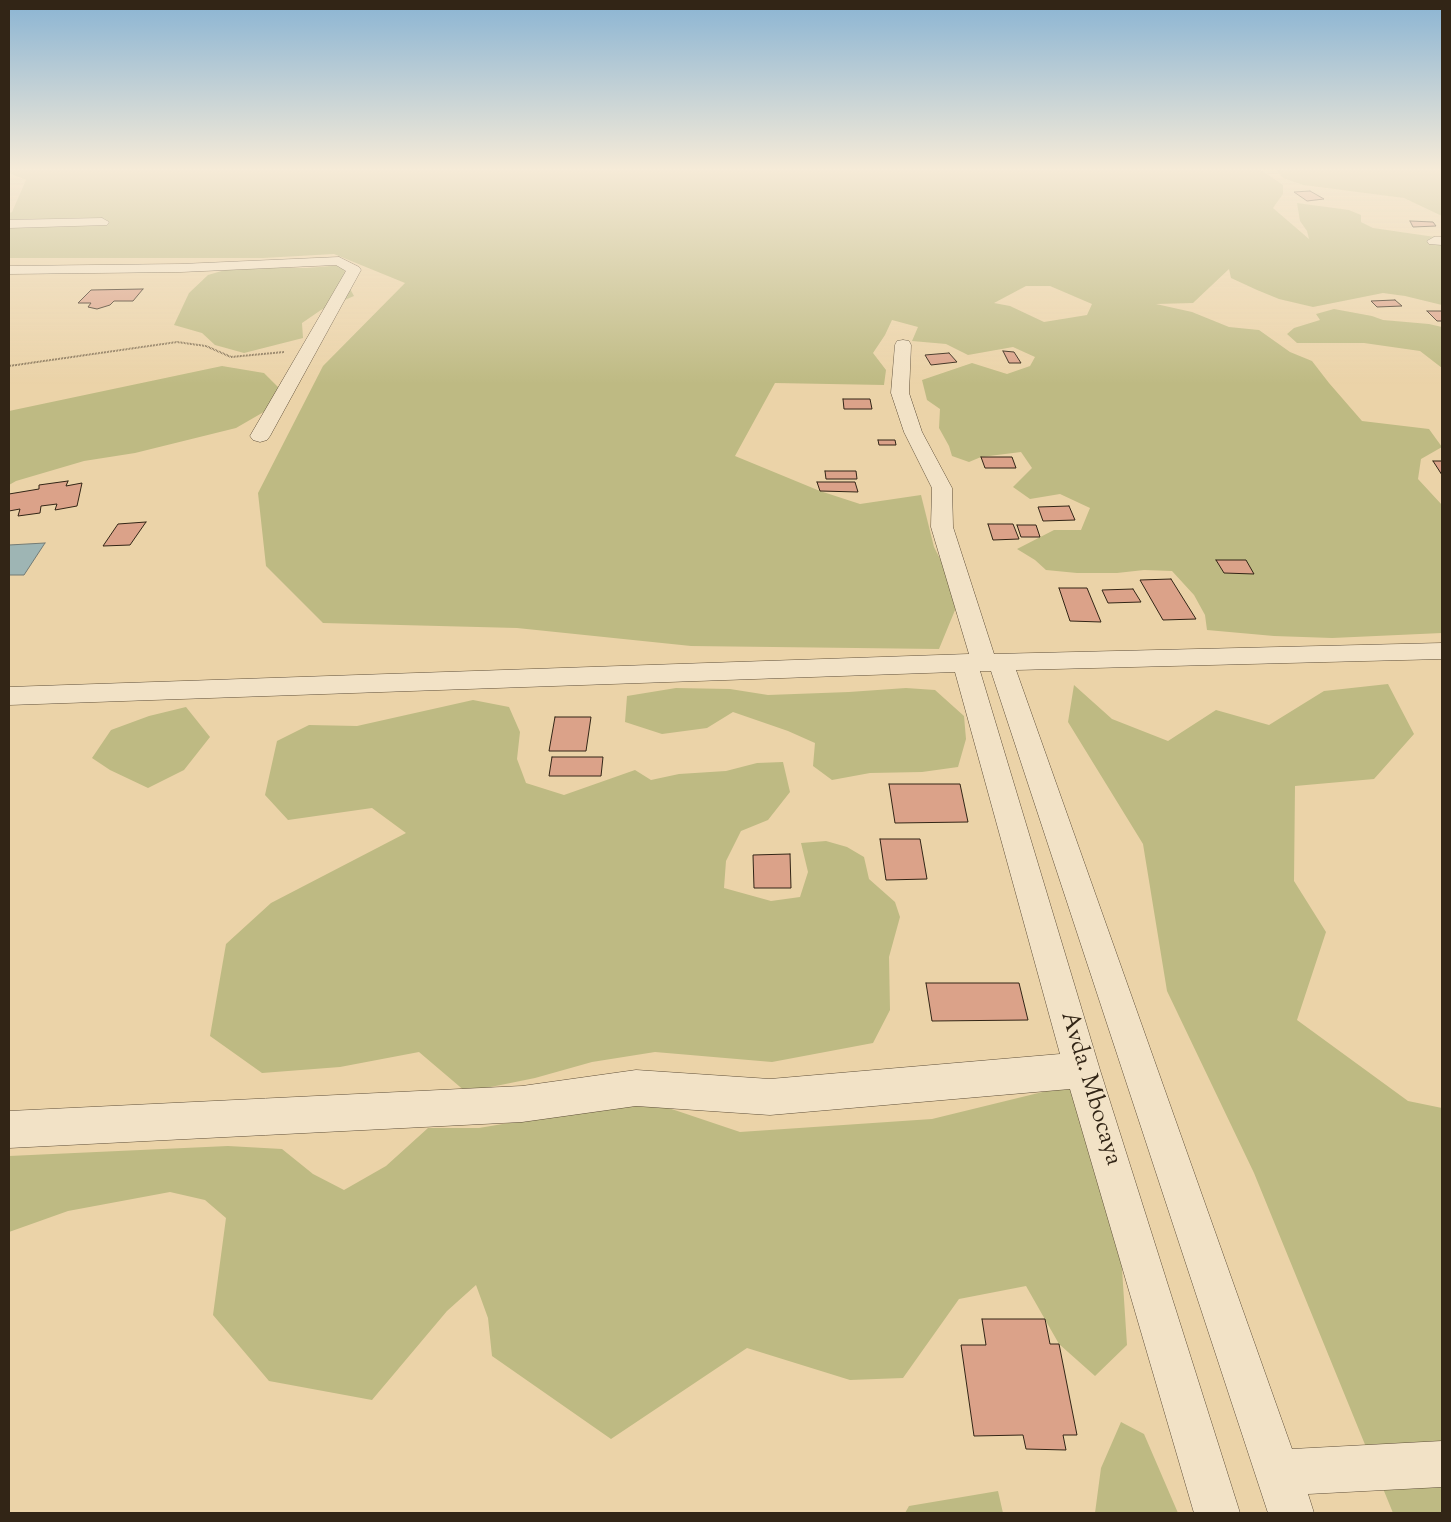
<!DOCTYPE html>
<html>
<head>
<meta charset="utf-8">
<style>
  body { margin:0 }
  #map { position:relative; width:1451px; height:1522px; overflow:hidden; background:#ebd3a8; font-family:"Sorts Mill Goudy",serif }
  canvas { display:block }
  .frame { position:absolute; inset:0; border:10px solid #322516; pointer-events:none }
</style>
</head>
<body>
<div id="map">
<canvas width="1451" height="1522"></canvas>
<div class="frame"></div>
</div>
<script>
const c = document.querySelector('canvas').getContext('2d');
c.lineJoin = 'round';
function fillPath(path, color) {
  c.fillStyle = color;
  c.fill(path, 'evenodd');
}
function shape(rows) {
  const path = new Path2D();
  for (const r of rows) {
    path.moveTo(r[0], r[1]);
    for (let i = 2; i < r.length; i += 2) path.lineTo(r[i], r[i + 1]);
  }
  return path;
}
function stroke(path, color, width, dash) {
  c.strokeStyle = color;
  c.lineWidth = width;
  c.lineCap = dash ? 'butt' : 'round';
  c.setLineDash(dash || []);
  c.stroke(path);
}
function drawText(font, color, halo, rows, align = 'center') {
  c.font = font + ' "Sorts Mill Goudy",serif';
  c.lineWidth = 4;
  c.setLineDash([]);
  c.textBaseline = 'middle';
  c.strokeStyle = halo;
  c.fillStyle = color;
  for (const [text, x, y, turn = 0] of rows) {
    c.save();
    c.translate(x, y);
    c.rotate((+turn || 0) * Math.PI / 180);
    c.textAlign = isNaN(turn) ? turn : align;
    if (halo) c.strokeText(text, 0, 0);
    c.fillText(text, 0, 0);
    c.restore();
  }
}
const green = shape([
  [9,170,1261,170,1283,185,1283,194,1273,208,1309,239,1307,231,1300,221,1297,203,1349,210,1361,215,1361,222,1373,228,1442,238,1442,305,1405,296,1383,293,1313,307,1279,299,1257,290,1231,278,1229,269,1193,303,1156,304,1192,312,1229,327,1259,330,1290,352,1312,361,1329,383,1362,421,1429,429,1442,447,1421,459,1418,479,1442,505,1442,633,1332,638,1274,636,1207,630,1205,615,1194,595,1172,571,1144,570,1117,573,1077,573,1046,570,1035,560,1017,549,1054,530,1081,530,1090,508,1060,494,1030,499,1013,487,1032,468,1021,452,981,457,969,462,952,456,949,446,939,428,940,409,927,400,922,380,972,363,1007,374,1030,366,1035,357,1013,347,968,355,946,344,912,341,918,327,892,320,885,335,873,353,886,370,884,385,775,383,735,456,820,491,860,504,921,495,934,547,960,598,939,649,691,646,517,628,323,623,266,566,258,493,323,366,405,283,334,254,263,258,9,258,9,213,12,212,26,180,9,173],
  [1026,286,1050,286,1092,304,1087,315,1044,322,1010,306,994,303],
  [1276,170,1442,170,1442,216,1404,198,1303,185,1283,178],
  [343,265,349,287,354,296,321,310,302,323,303,338,244,353,215,345,202,333,174,325,189,293,208,275,235,267,307,268],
  [1334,309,1372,316,1383,320,1429,324,1442,327,1442,368,1420,351,1364,343,1297,343,1287,334,1294,328,1320,320,1316,314],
  [222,366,264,373,278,387,281,402,236,428,135,453,84,461,16,481,9,485,9,411],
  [1388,684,1414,734,1374,779,1295,786,1294,881,1326,932,1297,1020,1408,1101,1442,1108,1442,1513,1393,1513,1254,1173,1167,991,1143,844,1068,722,1074,685,1112,719,1168,741,1216,710,1269,725,1324,691],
  [676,688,730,689,768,695,849,692,906,688,935,690,964,716,966,739,958,767,922,772,870,773,832,780,813,766,815,743,788,731,733,712,707,728,662,734,625,722,627,696],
  [473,700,509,707,520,732,517,759,526,783,564,795,635,770,651,780,679,774,726,771,757,763,783,762,790,792,768,820,741,831,726,861,724,888,771,901,800,897,808,872,801,843,826,841,847,847,864,857,869,879,895,902,900,917,889,957,890,1010,873,1043,772,1062,655,1052,592,1062,535,1078,466,1092,419,1052,340,1067,262,1073,210,1036,226,944,271,903,406,833,372,808,288,820,265,795,277,741,309,725,357,726],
  [186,707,210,737,184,770,148,788,110,770,92,758,111,730,149,716],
  [1067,1086,1095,1115,1117,1193,1127,1345,1095,1376,1059,1344,1026,1286,959,1299,903,1378,850,1380,747,1348,611,1439,492,1356,488,1318,476,1285,447,1311,372,1400,269,1381,213,1315,226,1218,205,1200,170,1192,68,1211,9,1232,9,1156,228,1146,282,1149,313,1174,344,1190,386,1166,428,1128,479,1128,556,1115,618,1091,740,1132,932,1119],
  [1121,1422,1144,1434,1178,1513,1095,1513,1101,1468],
  [998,1491,1003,1513,905,1513,909,1506]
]);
const water = shape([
  [45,543,24,575,9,575,9,545,45,543]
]);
const building = shape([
  [1310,191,1324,199,1307,201,1294,192,1310,191],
  [1410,221,1433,222,1436,226,1413,227,1410,221],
  [143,289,133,301,114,301,110,305,97,309,88,307,91,303,78,303,91,290,143,289],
  [1395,300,1402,306,1377,307,1371,301,1395,300],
  [1427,311,1442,311,1442,321,1437,321,1427,311],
  [1003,351,1014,352,1021,363,1009,363,1003,351],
  [949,353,957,362,931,365,925,355,949,353],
  [843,399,870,399,872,409,844,409,843,399],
  [878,440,895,440,896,445,879,445,878,440],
  [981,457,1012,457,1016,468,985,468,981,457],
  [1433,461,1442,461,1442,475,1433,461],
  [825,471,856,471,857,479,826,479,825,471],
  [68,481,66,486,82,483,77,506,55,510,57,504,41,506,40,513,18,516,20,509,9,511,9,494,39,489,39,485,68,481],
  [817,482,855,482,858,492,820,491,817,482],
  [1069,506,1075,520,1043,521,1038,507,1069,506],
  [146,522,130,545,103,546,118,524,146,522],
  [988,524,1013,524,1019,539,993,540,988,524],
  [1017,525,1036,525,1040,537,1021,537,1017,525],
  [1216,560,1246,560,1254,574,1224,573,1216,560],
  [1171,579,1196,619,1163,620,1140,580,1171,579],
  [1059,588,1087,588,1101,622,1070,621,1059,588],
  [1133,589,1141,602,1108,603,1102,590,1133,589],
  [555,717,591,717,586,751,549,751,555,717],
  [552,757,603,757,601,776,549,776,552,757],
  [889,784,960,784,968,822,895,823,889,784],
  [880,839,920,839,927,879,886,880,880,839],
  [790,854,791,888,754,888,753,855,790,854],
  [926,983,1019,983,1028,1020,932,1021,926,983],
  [982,1319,1045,1319,1050,1344,1059,1344,1077,1435,1063,1435,1066,1450,1026,1449,1023,1435,974,1436,961,1345,986,1345,982,1319]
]);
const path = shape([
  [9,366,177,342,206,346,231,357,284,352]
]);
const street = shape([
  [102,218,109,222,107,225,9,228,9,220,102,218],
  [1434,237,1442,237,1442,245,1429,244,1427,241,1434,237],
  [339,257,359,267,361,270,270,436,267,440,260,442,253,440,250,436,346,271,336,265,181,272,9,274,9,266,181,264,339,257],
  [903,340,909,341,911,345,909,393,922,432,952,488,953,527,994,654,1442,643,1442,659,1016,670,1292,1449,1442,1441,1442,1487,1308,1494,1314,1513,1268,1513,991,671,980,671,1100,1070,1240,1513,1194,1513,1070,1089,770,1115,636,1106,522,1122,9,1148,9,1111,522,1086,636,1070,770,1079,1060,1054,955,672,9,705,9,687,969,654,931,527,932,488,904,432,891,393,895,345,897,341,903,340]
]);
const nearStreetnames = [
  ["Avda. Mbocaya",1089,1089,73]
];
fillPath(green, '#beba83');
fillPath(water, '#9eb5b4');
stroke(water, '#737b75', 1);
fillPath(building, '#dba289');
stroke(building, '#322516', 1);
stroke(street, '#60503a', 1);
stroke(path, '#322516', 2, [0.5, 1]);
fillPath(street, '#f2e2c6');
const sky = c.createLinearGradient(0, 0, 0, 384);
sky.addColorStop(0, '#8ab4d3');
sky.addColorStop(0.44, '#f6ebd8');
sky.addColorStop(1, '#f6ebd800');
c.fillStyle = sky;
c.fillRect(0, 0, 1451, 384);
drawText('24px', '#322516', '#f2e2c6', nearStreetnames);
</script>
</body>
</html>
